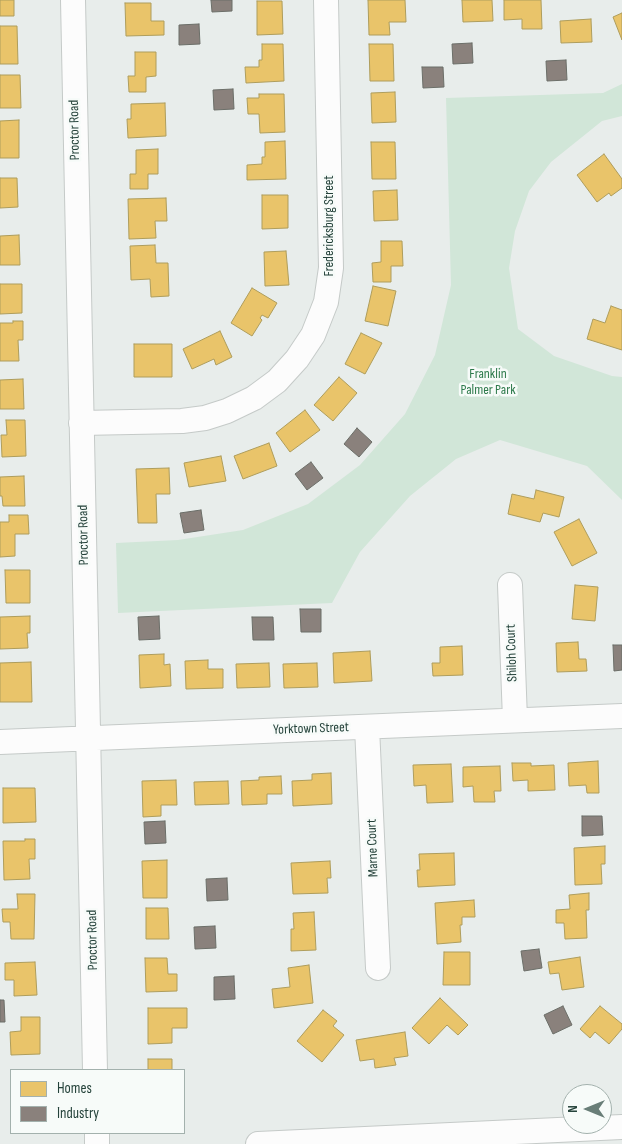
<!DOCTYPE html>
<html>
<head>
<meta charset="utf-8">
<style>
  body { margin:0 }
  #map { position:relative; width:622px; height:1144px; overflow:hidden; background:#e8edeb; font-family:"Sofia Sans Condensed",sans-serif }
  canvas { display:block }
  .legend { position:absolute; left:10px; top:1069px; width:175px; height:65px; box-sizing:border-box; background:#f7fbf9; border:1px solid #a3b1ad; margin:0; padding:6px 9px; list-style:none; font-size:15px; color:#24423a }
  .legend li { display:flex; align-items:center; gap:10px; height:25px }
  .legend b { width:25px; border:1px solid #a3b1ad }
  .north { position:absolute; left:562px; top:1084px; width:50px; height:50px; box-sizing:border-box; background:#f7fbf9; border:1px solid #a3b1ad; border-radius:50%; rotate:270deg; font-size:14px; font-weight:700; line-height:20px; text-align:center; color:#24423a }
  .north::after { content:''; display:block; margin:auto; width:18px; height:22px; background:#697e78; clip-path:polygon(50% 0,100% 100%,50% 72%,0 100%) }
</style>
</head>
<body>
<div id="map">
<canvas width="622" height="1144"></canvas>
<ul class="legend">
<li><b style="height:14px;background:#e9c46a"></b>Homes</li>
<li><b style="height:14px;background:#8a817c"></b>Industry</li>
</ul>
<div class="north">N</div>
</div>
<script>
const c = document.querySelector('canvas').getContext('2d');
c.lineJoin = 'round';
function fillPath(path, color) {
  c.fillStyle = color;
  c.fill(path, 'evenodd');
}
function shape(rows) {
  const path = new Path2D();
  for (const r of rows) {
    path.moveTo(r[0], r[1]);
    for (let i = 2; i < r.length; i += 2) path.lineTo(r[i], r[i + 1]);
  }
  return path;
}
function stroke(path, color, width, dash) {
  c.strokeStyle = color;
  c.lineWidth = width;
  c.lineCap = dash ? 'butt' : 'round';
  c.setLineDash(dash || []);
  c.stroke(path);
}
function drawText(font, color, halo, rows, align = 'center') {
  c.font = font + ' "Sofia Sans Condensed",sans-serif';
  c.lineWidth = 5;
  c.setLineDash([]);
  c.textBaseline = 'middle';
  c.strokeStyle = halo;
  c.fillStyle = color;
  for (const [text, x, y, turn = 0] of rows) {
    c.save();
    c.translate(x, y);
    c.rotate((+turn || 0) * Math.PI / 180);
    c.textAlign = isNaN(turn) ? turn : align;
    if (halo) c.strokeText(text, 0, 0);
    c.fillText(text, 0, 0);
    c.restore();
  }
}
const green = shape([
  [622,84,622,116,602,121,551,162,529,191,515,231,509,268,518,329,554,356,612,376,622,377,622,500,587,466,500,440,456,459,410,496,360,552,332,603,118,613,116,543,178,540,243,530,308,504,360,465,405,414,435,355,451,285,446,98,603,93]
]);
const homes = shape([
  [0,0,14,0,14,16,0,16,0,0],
  [368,0,405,0,406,22,389,22,390,35,369,35,368,0],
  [462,0,492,0,493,21,463,22,462,0],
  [504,0,541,0,542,29,522,29,522,19,504,20,504,0],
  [257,1,282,1,283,34,257,35,257,1],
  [125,3,151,3,151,21,164,21,164,35,126,36,125,3],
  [622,13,622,40,613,17,622,13],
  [591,19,592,42,561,43,560,21,591,19],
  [0,26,17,26,18,64,0,64,0,26],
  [262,44,283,44,284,81,246,83,245,67,259,67,259,60,262,60,262,44],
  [369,44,393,44,394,81,370,81,369,44],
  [135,52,156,52,156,76,146,77,146,92,129,92,128,76,135,76,135,52],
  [0,75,20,75,21,108,0,108,0,75],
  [395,92,396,122,372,123,371,93,395,92],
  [259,94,284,94,285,132,260,133,259,114,248,114,247,98,259,98,259,94],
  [165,103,166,136,128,138,127,119,131,119,131,104,165,103],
  [19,120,19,158,0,158,0,121,19,120],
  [285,141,286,179,247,180,247,165,262,164,262,157,265,157,265,142,285,141],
  [371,142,395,142,396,179,372,179,371,142],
  [158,149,158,174,148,174,148,189,130,189,130,174,136,174,136,150,158,149],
  [604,154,622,179,622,188,611,196,609,193,597,202,577,175,604,154],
  [0,178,17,178,18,207,0,208,0,178],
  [397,190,398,220,374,221,373,191,397,190],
  [262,195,288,195,288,228,262,229,262,195],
  [166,198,167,221,155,221,156,238,129,239,128,199,166,198],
  [19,235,20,265,0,265,0,236,19,235],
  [381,241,402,241,403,266,391,266,391,282,373,282,372,263,381,262,381,241],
  [155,245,156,263,168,263,169,296,151,297,150,279,131,280,130,246,155,245],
  [286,251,289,285,265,286,264,252,286,251],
  [0,284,22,284,22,313,0,314,0,284],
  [373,286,396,291,388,326,365,321,373,286],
  [252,288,277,303,268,318,262,315,260,318,262,320,252,336,231,323,252,288],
  [611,306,622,310,622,350,587,339,593,319,605,323,611,306],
  [13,321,23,321,23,340,18,340,19,361,0,361,0,323,13,323,13,321],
  [220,331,232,357,216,365,214,359,192,369,183,349,220,331],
  [361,333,382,343,365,374,345,364,361,333],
  [134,344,172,344,172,377,134,377,134,344],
  [339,377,357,393,333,421,314,405,339,377],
  [23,379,24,409,0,409,0,380,23,379],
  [305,410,320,430,290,452,276,433,305,410],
  [6,420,25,420,26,456,2,457,1,435,7,435,6,420],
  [269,443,277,466,243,479,234,456,269,443],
  [221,456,226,481,189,487,184,463,221,456],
  [169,468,170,494,156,494,157,523,138,523,136,469,169,468],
  [24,476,25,506,3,506,2,496,0,496,0,477,24,476],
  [536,490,564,497,559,517,543,513,540,522,508,514,512,494,534,499,536,490],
  [9,515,28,515,29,534,15,534,15,556,0,557,0,522,9,522,9,515],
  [579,519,597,553,572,566,554,532,579,519],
  [5,570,30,570,30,603,6,603,5,570],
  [575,585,598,587,595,621,572,619,575,585],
  [30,616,30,633,27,633,28,648,0,649,0,617,30,616],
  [578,642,579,659,586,659,587,671,557,672,556,643,578,642],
  [462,646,463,675,433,676,432,663,440,663,440,647,462,646],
  [370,651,372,681,334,683,333,653,370,651],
  [164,654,164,665,170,664,171,686,140,688,139,655,164,654],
  [208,660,208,669,223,669,223,688,186,689,185,661,208,660],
  [31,662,32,702,0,702,0,663,31,662],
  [269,663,270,687,237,688,236,664,269,663],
  [317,663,318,687,284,688,283,664,317,663],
  [598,761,599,793,587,793,586,785,569,786,568,763,598,761],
  [512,763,531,763,531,766,554,765,555,790,528,791,528,780,513,781,512,763],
  [451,764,453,802,427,803,426,785,414,786,413,765,451,764],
  [500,766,501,791,494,791,495,802,474,802,473,786,463,787,463,767,500,766],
  [331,773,332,804,293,806,292,781,312,780,312,774,331,773],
  [281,776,282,794,267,794,267,804,242,805,241,781,259,780,259,777,281,776],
  [176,780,177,805,161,805,161,816,143,817,142,781,176,780],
  [228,781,229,804,195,805,194,782,228,781],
  [3,788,35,788,36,822,3,823,3,788],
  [25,839,35,839,35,859,29,859,30,879,4,880,3,841,25,841,25,839],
  [605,846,605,864,601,864,602,884,575,885,574,848,605,846],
  [454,853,455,885,418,887,417,870,420,870,419,854,454,853],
  [167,860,167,898,143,898,142,861,167,860],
  [330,861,331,878,327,878,328,893,293,894,291,863,330,861],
  [589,893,589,910,586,910,587,938,565,939,564,923,556,923,556,910,570,909,569,895,589,893],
  [17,894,35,894,34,939,11,939,10,922,3,922,2,909,18,909,17,894],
  [474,900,475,917,462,917,462,925,460,925,461,942,437,944,435,903,474,900],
  [146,908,168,908,169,939,146,939,146,908],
  [314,912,316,950,291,951,291,929,294,929,293,913,314,912],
  [444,952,470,952,470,985,443,985,444,952],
  [580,957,584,987,562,990,559,973,550,974,548,962,580,957],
  [145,958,167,958,168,974,177,974,177,991,146,992,145,958],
  [35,962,37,995,14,996,14,980,5,980,5,963,35,962],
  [309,965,313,1003,274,1008,272,989,290,987,288,968,309,965],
  [440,998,468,1025,458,1035,447,1025,429,1044,412,1028,440,998],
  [600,1006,622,1024,622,1029,609,1044,595,1032,590,1038,580,1029,600,1006],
  [148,1008,187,1008,187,1028,172,1028,172,1043,148,1044,148,1008],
  [323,1010,337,1021,333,1026,344,1035,322,1062,297,1041,323,1010],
  [21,1017,40,1017,40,1054,11,1055,10,1032,21,1031,21,1017],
  [405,1032,408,1056,394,1058,396,1065,375,1068,374,1059,360,1061,356,1040,405,1032],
  [148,1059,172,1059,172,1070,148,1070,148,1059]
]);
const industry = shape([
  [211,0,232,0,232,11,212,12,211,0],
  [199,24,200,44,179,45,179,25,199,24],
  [472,43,473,63,453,64,452,44,472,43],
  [566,60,567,80,547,81,546,61,566,60],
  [422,67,443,67,444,87,423,88,422,67],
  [233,89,234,109,214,110,213,90,233,89],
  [357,428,372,442,359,457,344,444,357,428],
  [311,462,323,478,307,490,295,474,311,462],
  [201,510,204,530,184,533,180,513,201,510],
  [300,609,321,609,321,632,301,632,300,609],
  [159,616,160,639,139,640,138,617,159,616],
  [252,617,273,617,274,640,253,640,252,617],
  [613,645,622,645,622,670,614,671,613,645],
  [582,816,602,816,603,835,582,836,582,816],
  [165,821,166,843,145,844,144,822,165,821],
  [227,878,228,900,207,901,206,879,227,878],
  [215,926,216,948,195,949,194,927,215,926],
  [539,949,542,968,524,971,521,951,539,949],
  [234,976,235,999,214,1000,214,977,234,976],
  [0,1000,4,1000,5,1022,0,1022,0,1000],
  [563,1006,572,1025,553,1034,544,1015,563,1006]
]);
const minor = shape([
  [73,0,95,1070],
  [81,423,182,421,205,418,227,411,254,398,277,381,297,359,313,335,326,302,331,268,326,0],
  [510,585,515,720],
  [367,727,378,968],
  [0,742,622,716],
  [97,1133,97,1144],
  [258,1144,622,1127]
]);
const streetNames = [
  ["Proctor Road",75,130,-91],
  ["Fredericksburg Street",329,226,-90],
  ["Proctor Road",84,535,-91],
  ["Shiloh Court",512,653,-92],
  ["Yorktown Street",311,729,-2],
  ["Marne Court",373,848,-92],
  ["Proctor Road",93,940,-91]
];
const parkNames = [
  ["Franklin",488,374],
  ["Palmer Park",488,390]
];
fillPath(green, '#d1e6d8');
fillPath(homes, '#e9c46a');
stroke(homes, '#ae9d5c', 1);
fillPath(industry, '#8a817c');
stroke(industry, '#6b6e68', 1);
stroke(minor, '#c5cac8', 26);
stroke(minor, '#fcfcfc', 24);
drawText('14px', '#24423a', '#f7fbf9', streetNames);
drawText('14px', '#2d7a4b', '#f7fbf9', parkNames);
</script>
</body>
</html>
